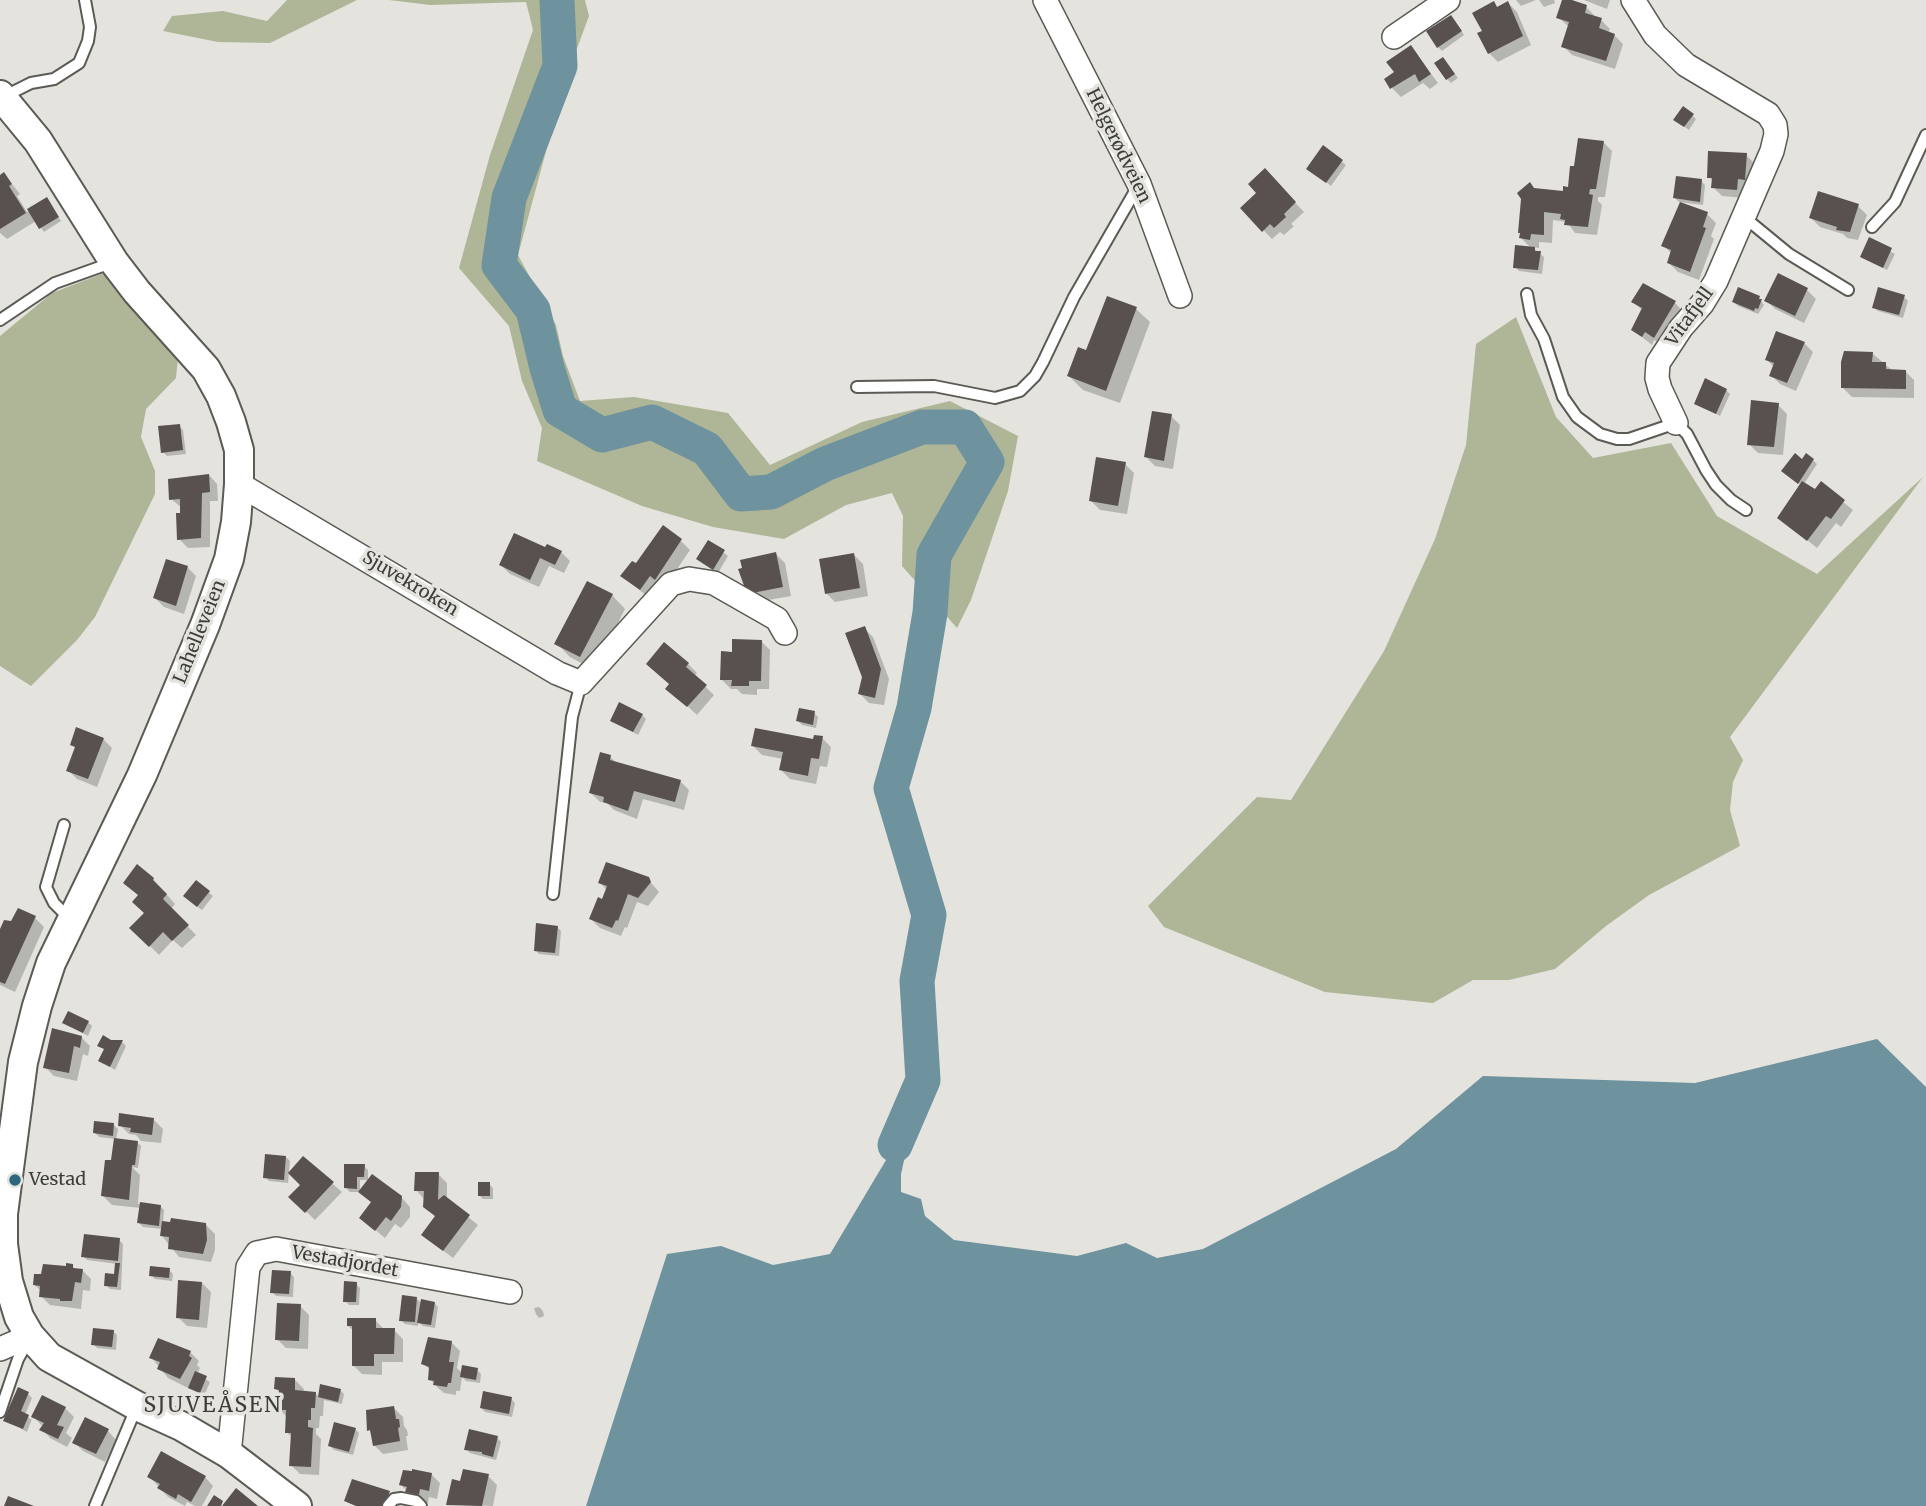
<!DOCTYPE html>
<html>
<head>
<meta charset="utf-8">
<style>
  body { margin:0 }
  canvas { display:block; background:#e4e3dd }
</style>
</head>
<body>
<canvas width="1926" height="1506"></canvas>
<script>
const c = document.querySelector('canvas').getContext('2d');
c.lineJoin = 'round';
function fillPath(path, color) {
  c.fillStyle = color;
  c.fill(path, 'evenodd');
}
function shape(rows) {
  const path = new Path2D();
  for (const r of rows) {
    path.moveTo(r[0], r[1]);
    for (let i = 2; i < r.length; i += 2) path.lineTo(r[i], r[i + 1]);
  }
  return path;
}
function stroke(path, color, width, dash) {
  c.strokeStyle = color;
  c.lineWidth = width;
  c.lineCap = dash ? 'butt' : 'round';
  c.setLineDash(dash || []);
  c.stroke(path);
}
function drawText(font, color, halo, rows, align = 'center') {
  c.font = font + ' Merriweather,serif';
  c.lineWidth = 7;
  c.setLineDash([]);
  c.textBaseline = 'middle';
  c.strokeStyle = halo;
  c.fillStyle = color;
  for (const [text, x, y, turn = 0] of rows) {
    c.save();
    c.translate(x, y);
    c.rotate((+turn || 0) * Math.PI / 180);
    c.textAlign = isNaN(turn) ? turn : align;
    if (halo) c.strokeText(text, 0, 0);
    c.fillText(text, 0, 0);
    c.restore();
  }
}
const forest = shape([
  [287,0,357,0,270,43,218,42,163,31,172,16,223,11,267,21],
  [389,0,585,0,589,16,565,81,518,255,556,325,563,356,580,401,634,397,728,413,770,465,862,422,950,401,1018,436,1008,491,971,600,957,628,902,566,903,516,892,493,846,505,784,539,713,527,642,506,537,461,542,428,522,381,509,326,459,268,490,155,533,30,526,2,430,5],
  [109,271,178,357,176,378,146,409,141,437,155,471,155,494,95,617,77,640,31,686,0,666,0,336,52,293],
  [1516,317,1556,417,1593,458,1671,443,1717,516,1817,574,1923,477,1730,737,1743,760,1733,782,1730,810,1740,846,1649,895,1606,926,1555,969,1509,980,1473,980,1433,1003,1325,992,1164,927,1148,906,1257,797,1291,800,1384,651,1435,539,1466,445,1476,344]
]);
const water = shape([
  [1877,1039,1926,1087,1926,1506,586,1506,667,1254,721,1246,773,1265,830,1254,895,1145,907,1147,901,1174,901,1192,921,1199,925,1216,954,1240,1077,1256,1126,1243,1157,1258,1203,1249,1396,1149,1483,1076,1695,1083]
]);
const shadow = shape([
  [1516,0,1536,0,1521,6],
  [1539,0,1554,0,1555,3,1544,7],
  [1564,0,1586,7,1595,16,1594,18,1601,20,1610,29,1608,33,1614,35,1623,44,1615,69,1572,55,1563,46,1569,27,1558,17],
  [1584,0,1610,0,1607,9],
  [1508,3,1517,12,1531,45,1498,62,1489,53,1484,32],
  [1455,21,1464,35,1442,51,1438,47],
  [1411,47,1438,83,1430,89,1423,83,1401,97,1392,88],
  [1446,63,1458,78,1451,83,1447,79],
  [1692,115,1696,119,1689,130,1680,123],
  [1603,142,1612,151,1605,197,1598,197,1598,201,1602,205,1597,235,1575,233,1567,222,1553,220,1552,243,1539,242,1539,248,1532,247,1544,257,1542,274,1519,271,1515,267,1532,249,1521,238,1534,190,1564,193,1569,189,1576,168],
  [1324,148,1346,165,1331,186,1313,172],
  [1746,155,1755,164,1745,198,1722,196,1713,187,1714,182,1709,177],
  [1265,171,1304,212,1291,224,1294,226,1284,235,1280,232,1272,239,1242,208,1258,193],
  [4,174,20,194,17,196,27,212,46,199,61,221,44,232,36,221,7,239,0,233,0,177],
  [1701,181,1705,185,1703,205,1679,202,1675,198],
  [1858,206,1867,215,1858,240,1847,238,1843,234,1820,227,1811,218],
  [1707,214,1716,223,1711,236,1714,239,1699,280,1678,272,1669,263,1672,254,1663,245],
  [1870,239,1895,254,1887,270,1862,256],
  [1644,285,1675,303,1684,312,1664,346,1654,340,1652,345,1633,330,1643,311,1633,302],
  [1807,290,1816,299,1804,323,1775,309,1766,300],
  [1904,297,1908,301,1903,318,1878,311,1874,307],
  [1759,298,1764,305,1758,314,1738,306,1734,302],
  [1136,309,1150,322,1120,403,1083,390,1069,376,1087,353],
  [1804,343,1813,352,1796,391,1780,384,1771,375,1774,367,1767,360],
  [1872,353,1893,371,1905,371,1914,380,1914,398,1852,397,1843,388],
  [1726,390,1730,394,1720,416,1696,403],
  [1778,405,1787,414,1783,455,1758,453,1749,444],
  [1171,416,1180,425,1173,469,1155,466,1146,457],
  [179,426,183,430,186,454,167,456,163,452],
  [1813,460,1817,464,1804,484,1815,492,1821,484,1853,510,1841,527,1836,523,1817,548,1780,518,1802,486,1788,475,1803,461],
  [1125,464,1134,473,1127,514,1100,510,1091,501],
  [209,475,217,484,218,501,210,501,210,547,188,548,179,539,182,508,171,499],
  [681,541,690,550,665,587,649,598,623,576,636,566],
  [709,542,728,556,718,573,702,563],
  [546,549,561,552,570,561,564,573,549,566,539,587,510,574,501,565],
  [776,554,785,563,791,596,757,602,748,593],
  [854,555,863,564,868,596,835,602,826,593],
  [187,567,196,576,184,614,164,607,155,598],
  [612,595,625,609,594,670,570,657,556,643],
  [864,628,873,637,889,679,884,705,869,703,860,694,864,677],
  [761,641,770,650,769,689,757,689,757,695,742,694,737,689,731,689,722,680,734,653],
  [688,664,697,673,694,676,714,695,697,715,668,688],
  [814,713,818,717,816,728,802,725,798,721],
  [642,715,646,719,638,735,612,720],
  [822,738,831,747,827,767,820,766,816,784,790,779,781,770,783,759,762,755,753,746],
  [103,739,112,748,97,787,77,779,68,770,76,748,72,744],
  [610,757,618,764,680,781,689,790,684,810,643,799,637,819,614,810,607,803,600,802,591,793],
  [646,877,659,892,648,906,637,902,627,928,625,927,621,936,600,928,591,919,607,890,600,883],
  [153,879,175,904,171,909,196,935,182,948,173,940,159,955,132,928,146,913,134,902],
  [196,882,213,896,202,910,189,900],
  [35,918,44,927,15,992,0,985,0,933],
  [557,927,561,931,559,956,539,954,535,950],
  [88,1022,92,1026,88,1036,64,1023],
  [81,1037,90,1046,88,1056,83,1054,77,1081,54,1076,45,1067],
  [111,1042,122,1042,126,1046,115,1070,100,1060,106,1050,100,1045],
  [154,1120,163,1129,161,1143,141,1141,136,1135,129,1134,120,1125],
  [114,1125,118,1129,116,1140,137,1142,141,1146,138,1168,132,1167,140,1175,138,1204,160,1206,164,1210,163,1223,206,1225,215,1234,215,1250,211,1262,179,1257,162,1236,163,1229,143,1227,139,1223,141,1208,112,1205,103,1196,116,1163,116,1139,99,1137,95,1133],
  [286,1157,290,1161,288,1183,269,1181,265,1177],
  [304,1159,342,1192,315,1220,291,1197,302,1185],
  [364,1166,368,1170,368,1180,360,1180,360,1192,350,1192,346,1188],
  [438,1174,447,1183,447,1200,478,1225,453,1258,433,1243,437,1218,425,1206,425,1200,416,1190],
  [489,1184,493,1188,493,1199,483,1199,479,1195],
  [361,1192,401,1197,410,1207,410,1217,401,1228,395,1224,385,1238,361,1218,372,1203],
  [119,1240,123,1244,121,1290,110,1289,106,1285,115,1276,117,1264,87,1260,83,1256],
  [72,1266,76,1270,82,1270,91,1279,90,1291,83,1290,81,1309,50,1305,41,1296,41,1291,35,1285],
  [169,1270,173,1274,172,1281,155,1279,151,1275],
  [290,1273,294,1277,293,1297,276,1296,272,1292],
  [202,1283,211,1292,207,1328,187,1326,178,1317],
  [356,1284,360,1288,359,1305,349,1305,345,1301],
  [417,1299,422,1304,434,1303,438,1307,435,1328,423,1326,418,1322,418,1326,405,1324,401,1320],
  [300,1306,309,1315,308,1349,286,1348,277,1339],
  [539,1307,543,1311,544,1316,539,1318,536,1314,534,1308],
  [375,1320,385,1330,394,1330,403,1339,403,1362,382,1362,382,1375,362,1374,353,1365,354,1331,348,1326],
  [113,1331,117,1335,116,1350,97,1348,93,1344],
  [451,1342,460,1351,457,1368,462,1373,477,1370,481,1374,480,1383,466,1381,462,1377,460,1391,456,1391,456,1395,444,1393,438,1388,430,1379,431,1371,423,1363],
  [190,1352,199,1361,197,1365,200,1368,197,1374,210,1382,204,1396,168,1378,151,1357],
  [295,1380,304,1389,303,1393,315,1393,319,1397,340,1390,344,1394,342,1404,324,1400,323,1416,320,1416,319,1428,316,1428,316,1434,321,1439,319,1475,300,1474,291,1465,293,1438,286,1432,287,1417,279,1409,280,1393,276,1389],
  [28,1394,32,1398,25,1415,32,1420,33,1416,27,1432,5,1420],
  [511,1399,515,1403,512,1417,485,1412,481,1408],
  [65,1408,74,1417,66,1433,72,1438,67,1447,50,1438,42,1429,43,1427,33,1416],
  [394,1408,403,1417,404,1426,407,1430,408,1436,406,1436,408,1450,383,1454,374,1445,373,1434,369,1430],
  [355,1429,359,1433,353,1455,334,1450,330,1446],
  [108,1431,116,1440,105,1462,83,1451,74,1442],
  [497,1438,501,1442,496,1460,470,1453,466,1449],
  [431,1474,440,1483,437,1499,429,1497,428,1503,416,1500,401,1485],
  [149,1476,205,1477,213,1486,202,1506,195,1506,187,1502,185,1506,168,1497],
  [488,1476,497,1485,493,1506,448,1504]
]);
const river = shape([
  [557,0,560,66,509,198,499,265,533,310,547,368,560,410,602,435,652,422,707,449,741,494,771,492,825,464,922,427,965,427,987,462,934,555,930,613,914,708,891,788,929,915,917,981,923,1080,895,1145]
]);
const building = shape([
  [1562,0,1572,0,1587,5,1585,13,1602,18,1599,28,1615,34,1606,61,1561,47,1569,22,1556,18],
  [1494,1,1497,7,1508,1,1523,36,1488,54,1477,33,1482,31,1472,13],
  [1451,15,1462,31,1437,48,1426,31],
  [1411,45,1431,74,1419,82,1415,74,1390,89,1384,79,1394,72,1386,62],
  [1443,57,1455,74,1446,80,1434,63],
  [1683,106,1694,114,1684,127,1673,120],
  [1578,138,1604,141,1596,189,1590,189,1589,194,1593,195,1588,227,1564,225,1565,220,1560,219,1561,214,1544,212,1544,235,1531,234,1530,240,1519,238,1520,233,1518,233,1521,199,1517,193,1530,182,1534,188,1563,191,1563,186,1568,187,1570,166,1574,166],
  [1323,145,1343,160,1326,183,1306,169],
  [1708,151,1747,153,1745,180,1738,179,1737,190,1711,188,1712,178,1707,178],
  [1265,168,1296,202,1284,214,1286,217,1274,228,1270,224,1262,232,1240,208,1256,193,1248,184],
  [4,172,12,184,9,186,26,213,0,229,0,175],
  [1676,176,1702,179,1700,202,1673,198],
  [1818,191,1859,204,1850,232,1836,230,1837,227,1809,218],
  [47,197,59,217,39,229,27,209],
  [1680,202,1708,212,1703,227,1706,228,1690,272,1667,263,1671,250,1661,246],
  [1869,237,1892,248,1883,268,1860,257],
  [1515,245,1535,247,1535,251,1541,251,1538,270,1513,268],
  [1778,273,1808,288,1795,316,1764,301],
  [1643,283,1676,301,1654,338,1645,332,1642,337,1631,330,1642,308,1631,302],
  [1738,287,1760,296,1759,299,1762,299,1758,309,1755,308,1754,311,1732,302],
  [1878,287,1905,295,1899,315,1872,308],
  [1107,296,1137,307,1106,391,1067,376,1078,347,1086,350],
  [1776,331,1805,342,1787,383,1769,376,1774,363,1765,360],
  [1844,351,1873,352,1872,362,1886,362,1886,369,1906,370,1906,389,1841,388,1841,362],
  [1705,378,1727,389,1716,414,1694,404],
  [1751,400,1779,403,1774,447,1747,445],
  [1152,411,1172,414,1164,461,1144,457],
  [180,424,183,450,161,453,158,426],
  [1795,453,1802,459,1806,453,1814,459,1798,484,1781,471],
  [1096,457,1126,462,1118,506,1089,501],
  [209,474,210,492,202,493,201,538,177,540,176,513,180,513,180,499,169,500,168,479],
  [1802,481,1815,489,1821,481,1845,500,1831,519,1826,516,1807,541,1777,518],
  [663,525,682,539,655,580,650,576,640,590,620,576,632,561,636,563],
  [514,533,545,547,547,544,562,551,555,565,540,558,530,580,499,565],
  [708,540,725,550,713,570,696,559],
  [776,552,783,587,747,594,738,569,742,568,740,560],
  [854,553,860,588,825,594,819,559],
  [166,559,188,566,176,606,153,598],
  [587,581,613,594,580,657,554,644],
  [865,626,881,669,875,698,858,694,862,677,845,633],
  [732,639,762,640,761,681,749,681,749,686,731,686,732,680,720,680,721,651,732,652],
  [664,642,689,663,686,667,707,685,687,707,665,689,669,684,646,664],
  [619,702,643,714,633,732,610,721],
  [799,708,815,711,813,725,796,721],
  [76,727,104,738,88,779,66,771,75,747,70,745],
  [755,728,813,739,814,735,823,736,819,759,811,758,808,776,779,770,783,752,751,746],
  [600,752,611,755,610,760,681,780,675,802,634,791,628,811,603,802,604,797,589,793],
  [606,862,649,877,651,882,638,898,628,894,618,921,616,920,612,928,589,919,598,897,602,899,607,886,598,883],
  [137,864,154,878,153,880,167,894,163,899,189,925,172,941,163,932,149,947,129,928,144,913,132,902,138,895,123,883],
  [196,880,210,891,197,907,183,896],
  [18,908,36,916,5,984,0,982,0,929,4,920,11,921],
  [536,923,558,926,555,953,534,951],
  [68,1011,89,1021,83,1033,62,1023],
  [52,1028,82,1036,80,1048,74,1046,69,1073,43,1068],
  [103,1035,111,1040,123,1040,110,1067,98,1061,104,1049,97,1046],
  [119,1113,154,1118,152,1135,130,1132,131,1128,118,1126],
  [94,1121,114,1123,113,1136,93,1133],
  [114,1138,138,1141,135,1165,132,1165,129,1200,101,1196,105,1160,111,1160],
  [265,1154,286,1156,284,1180,263,1178],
  [303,1156,334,1182,305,1213,288,1197,300,1185,288,1173],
  [344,1164,365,1164,364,1177,357,1177,357,1189,344,1188],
  [415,1172,439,1172,438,1200,444,1195,470,1215,443,1251,421,1235,435,1216,423,1207,424,1191,414,1191],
  [372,1174,402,1196,401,1207,391,1221,386,1217,375,1231,359,1218,371,1202,358,1192],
  [478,1182,490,1182,490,1196,478,1196],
  [140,1202,161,1205,159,1226,137,1223],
  [171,1218,206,1223,207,1240,203,1254,168,1249,169,1237,160,1236,162,1221,170,1222],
  [84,1234,120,1238,118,1261,81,1257],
  [66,1263,73,1264,73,1268,83,1269,81,1283,75,1282,72,1301,60,1301,60,1299,39,1297,40,1286,33,1285,34,1274,41,1274,43,1264,66,1266],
  [115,1263,120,1263,117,1287,104,1286,105,1273,114,1274],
  [150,1266,170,1268,169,1278,149,1276],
  [272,1270,291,1271,289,1294,270,1293],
  [178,1280,202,1282,199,1320,176,1318],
  [344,1281,357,1282,356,1302,343,1302],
  [402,1295,417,1297,415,1322,399,1321],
  [421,1299,435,1302,431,1325,417,1323],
  [277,1303,301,1304,299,1341,275,1340],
  [347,1318,376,1318,376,1328,395,1328,394,1354,374,1354,374,1366,352,1366,352,1326,347,1326],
  [93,1328,114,1330,112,1347,91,1345],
  [428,1337,452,1341,449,1362,454,1362,451,1383,448,1383,447,1387,433,1385,434,1381,428,1380,429,1367,421,1364],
  [158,1338,191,1351,189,1356,192,1358,180,1379,157,1369,160,1362,149,1358],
  [462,1365,478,1368,476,1380,460,1377],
  [195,1371,207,1376,200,1393,188,1388],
  [275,1377,295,1378,295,1390,316,1392,315,1408,311,1408,311,1420,308,1420,308,1427,313,1428,311,1467,289,1466,291,1433,285,1433,286,1410,278,1410,279,1390,274,1389],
  [320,1384,341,1389,338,1402,318,1397],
  [18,1387,29,1392,21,1411,29,1415,23,1429,3,1421],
  [483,1391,512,1397,509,1414,480,1408],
  [42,1395,66,1407,57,1425,64,1427,58,1439,39,1430,44,1423,31,1417],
  [394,1406,396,1419,399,1419,400,1427,398,1428,400,1441,373,1446,370,1430,367,1431,366,1410],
  [85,1417,109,1429,96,1454,72,1443],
  [334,1422,356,1428,349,1452,328,1446],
  [469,1429,498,1436,493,1457,482,1454,482,1452,464,1450],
  [161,1451,206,1476,191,1502,178,1494,176,1499,157,1488,160,1484,147,1477],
  [412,1469,432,1473,429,1491,420,1489,419,1495,405,1492,407,1487,399,1485,403,1470,412,1471],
  [463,1469,489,1474,482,1506,446,1505,452,1479,460,1481],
  [352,1479,390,1491,385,1506,356,1506,344,1501],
  [236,1488,258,1506,222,1506],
  [214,1495,223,1501,221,1506,207,1506],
  [8,1496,34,1506,4,1506]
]);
const service = shape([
  [5,96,31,83,54,79,79,63,88,41,90,27,85,0],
  [1744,217,1789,254,1848,290],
  [1872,227,1895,202,1926,135],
  [1527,294,1531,315,1544,339,1563,397,1577,417,1600,434,1617,439,1629,439,1676,423,1687,434,1706,470,1716,485,1731,500,1746,510],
  [0,320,55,283,111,263],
  [857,387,934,386,995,398,1020,391,1035,376,1043,362,1074,297,1138,186],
  [64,825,46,887,54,903,70,919],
  [553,894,572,717,581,683],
  [0,1412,18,1359,28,1341],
  [95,1506,137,1406],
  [388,1506,394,1499,401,1498,416,1501,421,1506]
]);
const minor = shape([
  [1045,0,1139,184,1180,296],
  [1633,0,1655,35,1686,65,1768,114,1775,125,1776,134,1772,151,1716,281,1702,304,1681,328,1658,363,1657,378,1660,389,1676,423],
  [1394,37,1448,0],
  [239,484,557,673,581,683,671,584,689,579,714,583,777,619,785,633],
  [0,1349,30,1336],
  [229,1454,248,1267,257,1253,276,1249,510,1292]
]);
const tertiary = shape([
  [0,95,38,141,114,262,137,292,206,369,221,396,231,422,239,450,239,484,236,522,229,559,205,625,142,775,51,963,37,1006,23,1062,3,1214,3,1244,8,1281,19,1317,30,1336,49,1357,137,1406,181,1426,229,1454,297,1506]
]);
const markers = [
  [15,1180,7,"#2c667f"]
];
const streetNames = [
  ["Helgerødveien",1118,146,64],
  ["Vitafjell",1690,317,-54],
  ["Sjuvekroken",410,584,31],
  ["Lahelleveien",200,632,-68],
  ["Vestadjordet",345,1262,10]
];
const poiNames = [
  ["Vestad",29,1180]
];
const quarterNames = [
  ["SJUVEÅSEN",213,1406]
];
fillPath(forest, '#afb698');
fillPath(water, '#6e929e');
fillPath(shadow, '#0003');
stroke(river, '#6e929e', 35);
fillPath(building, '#58514f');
stroke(service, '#5b5a55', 14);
stroke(minor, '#5b5a55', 26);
stroke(tertiary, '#5b5a55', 32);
stroke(service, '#fff', 10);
stroke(minor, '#fff', 23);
stroke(tertiary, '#fff', 28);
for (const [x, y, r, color] of markers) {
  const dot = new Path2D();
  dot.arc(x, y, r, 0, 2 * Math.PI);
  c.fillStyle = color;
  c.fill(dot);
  stroke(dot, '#e4e3dd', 2.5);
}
drawText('18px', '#3c3c39', '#e4e3dd', streetNames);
drawText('18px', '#3c3c39', '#e4e3dd', poiNames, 'left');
c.letterSpacing = '2px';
drawText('21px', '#3c3c39', '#e4e3dd', quarterNames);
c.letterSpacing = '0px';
</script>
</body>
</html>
